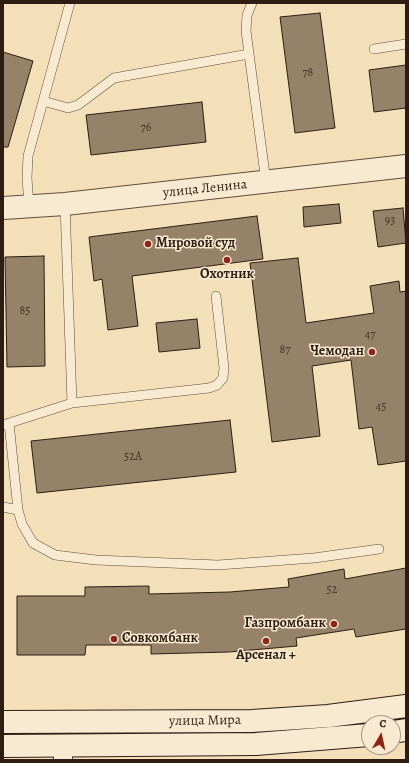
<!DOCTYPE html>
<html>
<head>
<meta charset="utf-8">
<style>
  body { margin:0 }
  #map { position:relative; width:409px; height:763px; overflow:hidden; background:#f3dfb8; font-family:Alegreya,serif }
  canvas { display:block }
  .frame { position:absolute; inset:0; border:4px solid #2f1d14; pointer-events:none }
  .north { position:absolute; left:361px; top:715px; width:40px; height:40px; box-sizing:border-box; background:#f7ead1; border:1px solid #a79885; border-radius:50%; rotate:9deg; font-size:11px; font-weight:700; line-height:16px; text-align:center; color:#2f1d14 }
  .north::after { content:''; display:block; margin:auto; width:14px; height:18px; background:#8f2418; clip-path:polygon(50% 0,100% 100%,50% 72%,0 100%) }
</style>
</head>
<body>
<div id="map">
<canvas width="409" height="763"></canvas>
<div class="frame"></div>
<div class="north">С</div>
</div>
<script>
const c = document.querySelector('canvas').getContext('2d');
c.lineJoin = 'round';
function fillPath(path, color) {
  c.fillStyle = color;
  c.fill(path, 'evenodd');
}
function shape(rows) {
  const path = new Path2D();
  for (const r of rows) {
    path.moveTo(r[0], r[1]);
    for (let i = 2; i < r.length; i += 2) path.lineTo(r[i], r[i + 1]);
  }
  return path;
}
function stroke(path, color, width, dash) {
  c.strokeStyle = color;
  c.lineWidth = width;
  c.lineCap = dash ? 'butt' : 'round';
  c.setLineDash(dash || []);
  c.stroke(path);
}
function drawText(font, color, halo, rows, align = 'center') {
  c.font = font + ' Alegreya,serif';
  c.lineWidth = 3;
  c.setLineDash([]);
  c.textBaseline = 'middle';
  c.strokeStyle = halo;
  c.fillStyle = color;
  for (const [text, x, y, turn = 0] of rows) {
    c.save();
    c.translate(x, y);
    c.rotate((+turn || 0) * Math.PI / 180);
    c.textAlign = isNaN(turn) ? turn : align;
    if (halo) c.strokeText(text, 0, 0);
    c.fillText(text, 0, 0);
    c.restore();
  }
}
const building = shape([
  [320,13,335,128,295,133,280,17,320,13],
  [3,52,33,61,8,147,3,147,3,52],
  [406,65,406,108,374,112,369,70,406,65],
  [202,102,206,142,91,155,86,115,202,102],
  [339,204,341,223,304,227,303,207,339,204],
  [403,208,406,243,378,247,373,211,403,208],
  [257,216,263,259,132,276,138,326,108,330,102,279,94,281,89,237,257,216],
  [44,256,45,366,7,367,5,257,44,256],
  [298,258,306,323,374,313,370,286,399,281,400,292,406,291,406,461,378,465,372,427,359,429,351,360,312,366,320,436,272,442,250,263,298,258],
  [197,319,200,348,159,352,156,323,197,319],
  [230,420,236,472,37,493,31,441,230,420],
  [406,568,406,629,356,637,354,629,296,638,297,646,229,652,151,654,151,645,86,645,85,655,17,655,17,596,85,596,85,587,149,586,149,594,230,592,289,587,288,579,344,569,345,579,406,568]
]);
const service = shape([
  [252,3,247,15,246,31,266,182],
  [374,49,406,44],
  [43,101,68,108,78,105,114,78,249,54],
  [65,204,72,403],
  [29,206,27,178,28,156,70,3],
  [9,423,18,510,22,524,33,543,55,555,96,560,218,565,314,558,379,549],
  [3,425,72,403,209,388,217,385,223,378,224,368,216,296],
  [3,507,18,510]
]);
const minor = shape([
  [63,760,63,746]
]);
const tertiary = shape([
  [3,208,65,204,406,166]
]);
const secondary = shape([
  [3,722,252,721,328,716,406,706],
  [393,732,406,730],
  [3,746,256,744,369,735]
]);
const markers = [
  [148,244,4,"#8f2418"],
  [227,260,4,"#8f2418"],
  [372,352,4,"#8f2418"],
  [334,624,4,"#8f2418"],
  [114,639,4,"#8f2418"],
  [266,641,4,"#8f2418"]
];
const numberNames = [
  ["78",308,73],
  ["76",146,128],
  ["93",390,221],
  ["85",25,311],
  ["47",370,335],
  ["87",285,350],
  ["45",381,407],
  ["52А",133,457],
  ["52",332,590]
];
const streetNames = [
  ["улица Ленина",205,189,-6],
  ["улица Мира",205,721,-1]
];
const poiNames = [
  ["Мировой суд",156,244],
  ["Охотник",227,275,"center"],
  ["Чемодан",364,352,"right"],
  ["Газпромбанк",326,624,"right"],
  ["Совкомбанк",122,639],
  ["Арсенал +",266,656,"center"]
];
fillPath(building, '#958269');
stroke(building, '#2f1d14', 1);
stroke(service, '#604e3d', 10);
stroke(minor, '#604e3d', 20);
stroke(tertiary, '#604e3d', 24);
stroke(secondary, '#2f1d14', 24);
stroke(service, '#f7ead1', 9);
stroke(minor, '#f7ead1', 18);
stroke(tertiary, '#f7ead1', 22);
stroke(secondary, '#f7ead1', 22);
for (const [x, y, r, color] of markers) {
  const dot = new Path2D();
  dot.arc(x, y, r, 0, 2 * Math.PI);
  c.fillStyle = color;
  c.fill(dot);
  stroke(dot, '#f7ead1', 1.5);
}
drawText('12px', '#483629', null, numberNames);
drawText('14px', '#2f1d14', '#f7ead1', streetNames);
drawText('bold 14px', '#2f1d14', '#f7ead1', poiNames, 'left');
</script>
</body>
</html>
